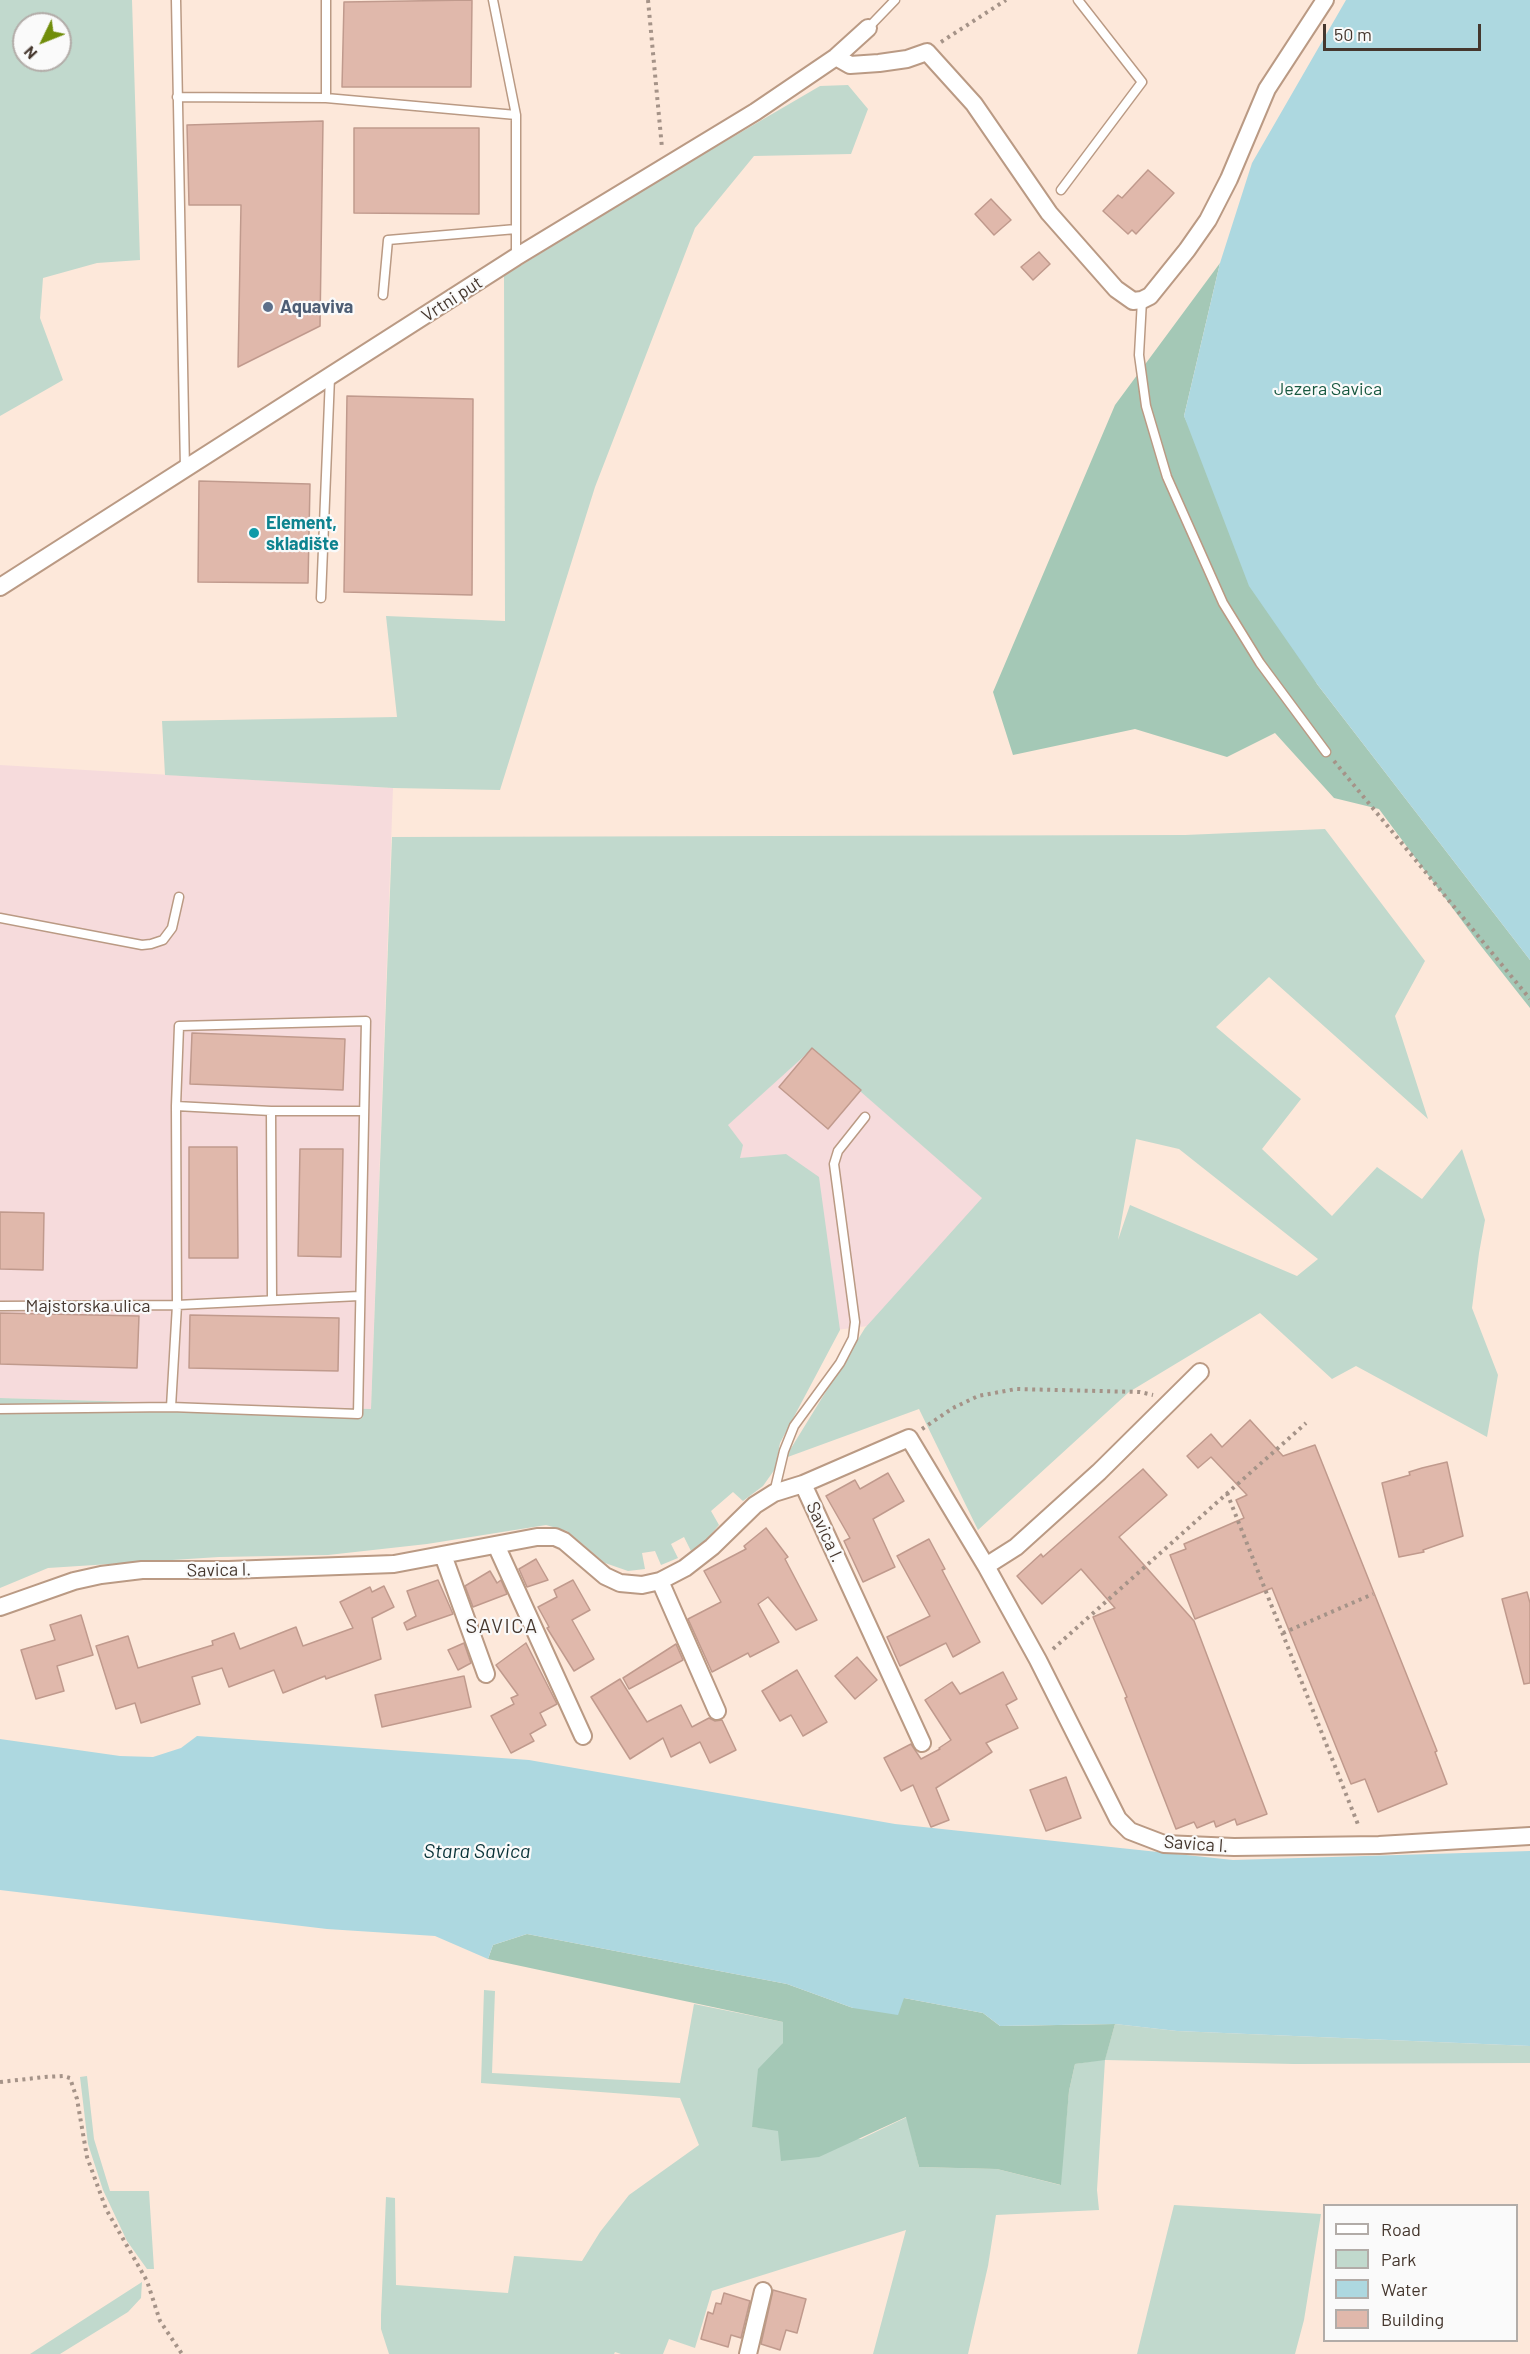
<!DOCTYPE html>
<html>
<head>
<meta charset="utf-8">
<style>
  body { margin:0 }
  #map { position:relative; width:1530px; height:2354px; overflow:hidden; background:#fde8da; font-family:Barlow,sans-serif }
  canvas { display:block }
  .legend { position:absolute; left:1323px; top:2204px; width:195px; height:138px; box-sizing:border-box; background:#fafafa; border:2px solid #b2aca8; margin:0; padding:8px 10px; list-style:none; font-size:18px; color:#45372e }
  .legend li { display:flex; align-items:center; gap:12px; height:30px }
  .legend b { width:30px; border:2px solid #b2aca8 }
  .north { position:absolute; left:12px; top:12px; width:60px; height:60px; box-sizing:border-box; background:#fafafa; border:2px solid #b2aca8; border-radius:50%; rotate:227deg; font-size:16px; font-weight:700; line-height:24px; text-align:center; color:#45372e }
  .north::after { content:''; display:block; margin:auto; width:21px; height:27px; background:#708d0a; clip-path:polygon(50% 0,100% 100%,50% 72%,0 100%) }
  .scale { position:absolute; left:1323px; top:24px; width:158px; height:27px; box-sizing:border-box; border:3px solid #45372e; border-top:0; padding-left:8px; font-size:18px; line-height:21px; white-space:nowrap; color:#45372e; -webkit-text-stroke:4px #fafafa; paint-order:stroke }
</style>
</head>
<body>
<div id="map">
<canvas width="1530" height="2354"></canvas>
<ul class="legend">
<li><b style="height:8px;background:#fff"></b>Road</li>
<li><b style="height:16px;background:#c1d9cd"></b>Park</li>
<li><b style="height:16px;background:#add8e0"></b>Water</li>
<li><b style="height:16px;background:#e0b8ab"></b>Building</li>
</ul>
<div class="north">N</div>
<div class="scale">50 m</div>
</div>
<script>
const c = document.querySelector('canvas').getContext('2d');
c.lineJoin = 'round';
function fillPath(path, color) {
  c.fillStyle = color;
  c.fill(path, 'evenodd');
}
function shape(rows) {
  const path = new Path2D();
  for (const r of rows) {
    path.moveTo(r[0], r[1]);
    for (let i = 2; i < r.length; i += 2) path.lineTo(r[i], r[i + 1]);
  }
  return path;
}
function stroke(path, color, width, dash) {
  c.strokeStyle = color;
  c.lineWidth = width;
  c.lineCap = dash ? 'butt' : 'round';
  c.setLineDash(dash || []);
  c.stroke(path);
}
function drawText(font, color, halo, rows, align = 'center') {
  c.font = font + ' Barlow,sans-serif';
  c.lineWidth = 4.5;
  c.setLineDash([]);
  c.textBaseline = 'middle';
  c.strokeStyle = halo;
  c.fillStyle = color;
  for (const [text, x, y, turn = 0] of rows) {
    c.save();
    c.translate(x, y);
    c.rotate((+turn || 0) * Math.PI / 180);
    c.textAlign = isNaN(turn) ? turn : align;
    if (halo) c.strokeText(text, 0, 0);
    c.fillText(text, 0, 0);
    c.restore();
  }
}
const industrial = shape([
  [0,765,393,788,371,1409,0,1398],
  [812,1048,990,1204,892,1323,772,1338,703,1147]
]);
const green = shape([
  [0,0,132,0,140,260,97,263,43,278,40,318,63,380,0,416],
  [24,24,60,24,60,60,24,60],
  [848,85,868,109,851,154,754,156,695,228,595,487,500,790,393,788,165,775,162,721,397,717,386,616,505,621,504,276,654,183,820,86],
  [1325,829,1425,961,1395,1016,1428,1119,1269,977,1216,1027,1301,1099,1262,1149,1332,1216,1377,1167,1422,1199,1462,1149,1485,1220,1479,1253,1472,1308,1498,1375,1487,1437,1356,1366,1332,1379,1260,1313,1129,1392,978,1530,919,1409,785,1458,865,1328,982,1198,812,1049,728,1125,743,1145,740,1158,786,1154,819,1177,840,1330,780,1443,775,1469,763,1486,743,1501,733,1492,711,1511,719,1525,706,1540,691,1551,684,1537,671,1544,678,1558,661,1565,655,1551,642,1553,645,1569,628,1571,605,1563,567,1531,546,1525,427,1544,328,1555,219,1557,48,1568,0,1588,0,1398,371,1409,392,837,1185,835],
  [1136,1139,1179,1149,1318,1259,1297,1276,1130,1205,1118,1240],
  [484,1990,495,1991,492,2073,680,2083,694,2004,783,2022,783,2043,752,2127,861,2139,907,2117,919,2167,997,2169,1060,2185,1069,2091,1075,2064,1105,2059,1115,2024,1177,2031,1530,2046,1530,2063,1294,2064,1105,2060,1097,2190,1099,2210,996,2215,988,2266,968,2354,873,2354,906,2230,712,2291,695,2348,669,2339,663,2354,621,2354,615,2352,614,2354,389,2354,381,2329,381,2315,386,2197,395,2198,396,2285,508,2293,514,2256,582,2261,600,2232,629,2195,699,2145,680,2098,481,2083],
  [87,2076,94,2139,110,2191,149,2191,154,2269,147,2269,127,2241,103,2190,88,2144,80,2077],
  [1174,2205,1321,2214,1304,2320,1295,2354,1137,2354],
  [142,2282,141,2298,128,2312,60,2354,30,2354]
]);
const forest = shape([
  [1220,263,1184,416,1317,684,1530,960,1530,1008,1477,941,1379,809,1334,798,1275,733,1227,757,1135,729,1013,755,993,692,1115,405],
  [527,1934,787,1984,853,2008,904,1998,983,2013,1000,2026,1115,2024,1105,2060,1075,2064,1069,2091,1061,2185,997,2169,919,2167,906,2117,819,2157,781,2161,778,2131,752,2127,758,2069,783,2043,783,2022,488,1959,493,1945]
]);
const water = shape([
  [1346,0,1530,0,1530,960,1317,684,1249,586,1184,416,1220,263,1252,163],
  [197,1736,529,1760,895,1824,1233,1860,1530,1851,1530,2046,1177,2031,1115,2024,1000,2026,983,2013,904,1998,898,2015,853,2008,787,1984,527,1934,493,1945,488,1959,435,1936,327,1929,0,1890,0,1739,120,1756,153,1757,181,1748]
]);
const building = shape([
  [472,0,471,87,342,87,344,2,472,0],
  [323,121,320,326,238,367,241,205,189,205,187,125,323,121],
  [354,128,479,128,479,214,354,213,354,128],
  [1148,170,1174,193,1136,234,1132,230,1128,234,1103,211,1118,195,1122,198,1148,170],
  [991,199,1011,220,994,235,975,214,991,199],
  [1039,252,1050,264,1033,280,1021,267,1039,252],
  [347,396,473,399,472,595,344,592,347,396],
  [199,481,310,484,308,583,198,582,199,481],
  [192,1033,345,1039,343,1090,190,1084,192,1033],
  [812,1048,861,1090,828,1129,779,1087,812,1048],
  [189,1147,237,1147,238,1258,189,1258,189,1147],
  [300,1149,343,1149,341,1257,298,1256,300,1149],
  [0,1212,44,1213,43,1270,0,1269,0,1212],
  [0,1313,139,1316,137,1368,0,1364,0,1313],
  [190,1315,339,1318,338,1371,189,1368,190,1315],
  [1250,1420,1283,1456,1315,1445,1437,1751,1435,1752,1447,1784,1378,1812,1365,1779,1351,1784,1272,1588,1195,1619,1170,1555,1186,1549,1184,1544,1244,1518,1236,1500,1247,1495,1211,1457,1198,1468,1187,1456,1211,1434,1222,1447,1250,1420],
  [1447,1462,1463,1536,1423,1550,1424,1552,1399,1557,1382,1483,1410,1475,1409,1472,1422,1468,1447,1462],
  [1143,1469,1167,1495,1119,1537,1194,1621,1267,1814,1237,1825,1235,1819,1216,1827,1214,1821,1197,1828,1194,1822,1176,1829,1125,1698,1127,1697,1093,1617,1115,1608,1081,1569,1042,1604,1017,1576,1041,1554,1043,1557,1143,1469],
  [888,1473,904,1501,873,1519,895,1567,863,1582,844,1541,850,1538,826,1496,855,1480,860,1489,888,1473],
  [766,1528,788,1557,785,1559,817,1620,796,1630,768,1597,758,1604,779,1642,750,1657,748,1653,712,1672,688,1619,721,1602,704,1571,746,1549,744,1546,766,1528],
  [929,1539,945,1569,942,1570,980,1642,953,1657,946,1643,900,1666,887,1637,930,1616,897,1556,929,1539],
  [536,1559,548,1580,527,1587,519,1569,536,1559],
  [490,1571,497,1583,501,1580,507,1594,473,1607,465,1586,490,1571],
  [438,1580,453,1614,407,1630,404,1623,416,1616,407,1591,438,1580],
  [573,1580,590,1610,572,1620,594,1659,574,1671,547,1628,549,1627,538,1607,557,1597,554,1590,573,1580],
  [384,1586,394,1607,372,1618,381,1659,326,1679,325,1676,283,1693,274,1670,229,1687,222,1668,192,1677,200,1704,141,1723,135,1703,116,1709,96,1646,128,1636,138,1668,213,1645,212,1641,234,1633,240,1649,296,1627,303,1646,353,1628,340,1602,370,1587,372,1592,384,1586],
  [1527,1592,1530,1603,1530,1683,1524,1684,1502,1599,1527,1592],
  [81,1615,93,1655,57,1666,64,1691,36,1699,21,1650,55,1640,50,1625,81,1615],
  [464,1643,471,1663,458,1670,448,1650,464,1643],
  [526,1643,557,1704,540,1713,546,1725,530,1734,534,1741,511,1753,491,1716,514,1704,511,1698,518,1695,496,1665,526,1643],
  [676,1644,683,1660,629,1689,623,1678,676,1644],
  [857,1657,877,1680,855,1699,835,1676,857,1657],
  [797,1670,827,1722,803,1736,791,1715,780,1721,762,1691,797,1670],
  [1003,1672,1017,1699,1006,1705,1018,1728,986,1743,992,1752,936,1788,949,1820,931,1827,913,1785,901,1791,884,1758,911,1744,921,1759,940,1749,939,1748,951,1740,925,1700,952,1682,960,1694,1003,1672],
  [464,1676,471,1707,382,1727,375,1695,464,1676],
  [620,1679,647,1722,681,1705,692,1727,709,1718,715,1721,722,1720,736,1750,710,1763,700,1742,671,1757,663,1738,630,1759,591,1697,620,1679],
  [1066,1777,1081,1818,1046,1831,1030,1790,1066,1777],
  [773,2290,806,2299,797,2333,786,2330,780,2350,761,2344,773,2290],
  [724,2293,750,2301,741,2338,731,2335,728,2347,701,2339,708,2312,713,2314,716,2303,721,2304,724,2293]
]);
const path = shape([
  [648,0,662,148],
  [941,42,1006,0],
  [1334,761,1530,999],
  [922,1429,953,1408,978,1396,1016,1389,1140,1392,1153,1395],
  [1227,1493,1359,1827],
  [1283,1633,1373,1594],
  [1053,1649,1306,1423],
  [0,2082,45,2077,63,2076,70,2078,77,2099,87,2157,106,2209,147,2281,160,2321,182,2354]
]);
const lane = shape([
  [176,0,185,469],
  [326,0,326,98],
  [493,0,516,115,516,257],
  [868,28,895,0],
  [177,97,326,98,516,115],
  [1061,190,1142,82,1078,0],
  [383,295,388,240,516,229],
  [1142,300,1139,355,1146,406,1167,477,1223,603,1260,663,1326,752],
  [321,598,330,377],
  [0,918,142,945,151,944,163,940,172,928,179,897],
  [176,1106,271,1111,364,1111],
  [271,1111,272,1299],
  [0,1306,177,1305,359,1296],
  [0,1409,171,1407,358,1414,366,1021,179,1026,176,1106,177,1305,171,1407],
  [774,1493,784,1451,794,1426,840,1363,853,1338,855,1322,834,1164,838,1151,865,1117]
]);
const street = shape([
  [836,57,850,65,879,63,907,59,927,52,974,104,1049,213,1116,289,1133,301,1142,300,1150,296,1187,250,1208,220,1229,179,1267,89,1325,0],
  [0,587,516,257,755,112,836,57,868,28],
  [803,1484,922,1743],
  [496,1545,583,1736],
  [443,1555,486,1674],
  [986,1566,1016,1547,1099,1472,1200,1372],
  [660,1581,717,1711],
  [0,1607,74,1581,101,1575,142,1570,229,1570,394,1564,537,1537,555,1537,564,1541,605,1576,620,1583,642,1585,660,1581,685,1568,712,1547,755,1505,774,1493,803,1484,909,1438,986,1566,1038,1660,1118,1819,1130,1831,1164,1844,1234,1847,1379,1845,1530,1836],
  [748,2354,763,2291]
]);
const markers = [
  [268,307,6,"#5c6f8a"],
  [254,533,6,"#0f9aa8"]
];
const streetNames = [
  ["Vrtni put",452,299,-33],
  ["Majstorska ulica",88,1306],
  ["Savica I.",825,1532,65],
  ["Savica I.",219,1570,-1],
  ["Savica I.",1196,1844,4]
];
const serviceNames = [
  ["Aquaviva",280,307]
];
const parkNames = [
  ["Jezera Savica",1328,389]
];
const cultureNames = [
  ["Element,",266,523],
  ["skladište",266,544]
];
const neighbourhoodNames = [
  ["SAVICA",502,1626]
];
const waterNames = [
  ["Stara Savica",477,1851]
];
fillPath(industrial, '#f6dbdc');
fillPath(green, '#c1d9cd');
fillPath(forest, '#a4c8b6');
fillPath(water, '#add8e0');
fillPath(building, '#e0b8ab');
stroke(building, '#c09a8d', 1.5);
stroke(lane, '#ba9a84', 11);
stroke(street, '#ba9a84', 20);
stroke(path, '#a59388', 4, [3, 4.5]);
stroke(lane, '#fff', 8);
stroke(street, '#fff', 16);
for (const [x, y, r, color] of markers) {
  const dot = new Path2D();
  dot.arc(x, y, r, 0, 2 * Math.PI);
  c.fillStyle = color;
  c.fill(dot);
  stroke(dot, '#fafafa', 2);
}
drawText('18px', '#45372e', '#fafafa', streetNames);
drawText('bold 18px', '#4e5e75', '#fafafa', serviceNames, 'left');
drawText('18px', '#175840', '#fafafa', parkNames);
drawText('bold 18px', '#0d838f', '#fafafa', cultureNames, 'left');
c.letterSpacing = '1.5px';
drawText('20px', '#45372e', '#fafafa', neighbourhoodNames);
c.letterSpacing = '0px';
drawText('italic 20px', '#083238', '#fafafa', waterNames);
</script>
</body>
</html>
